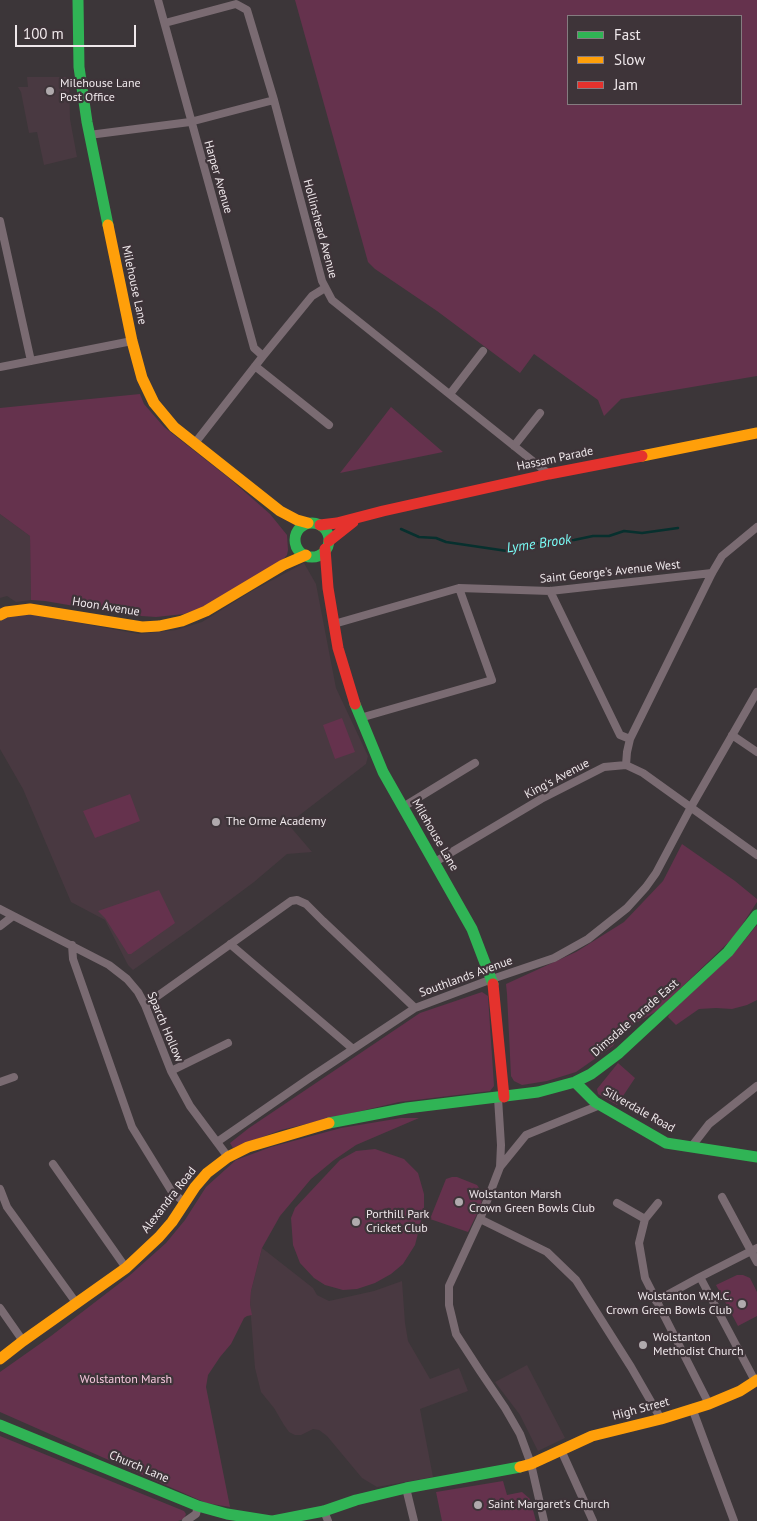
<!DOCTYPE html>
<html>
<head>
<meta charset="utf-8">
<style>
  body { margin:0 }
  #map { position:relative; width:757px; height:1521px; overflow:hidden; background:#3c3639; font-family:"PT Sans",sans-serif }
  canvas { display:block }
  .legend { position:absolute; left:567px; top:15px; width:175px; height:90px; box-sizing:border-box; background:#3e3439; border:1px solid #857c80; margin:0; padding:6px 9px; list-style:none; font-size:15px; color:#efe8eb }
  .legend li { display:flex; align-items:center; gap:10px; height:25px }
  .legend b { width:25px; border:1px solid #857c80 }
  .scale { position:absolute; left:15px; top:25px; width:121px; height:22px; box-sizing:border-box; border:2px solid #efe8eb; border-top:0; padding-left:6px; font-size:15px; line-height:18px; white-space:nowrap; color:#efe8eb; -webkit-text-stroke:4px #3e3439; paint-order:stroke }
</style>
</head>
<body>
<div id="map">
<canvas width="757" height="1521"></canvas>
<ul class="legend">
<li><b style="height:6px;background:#30b455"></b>Fast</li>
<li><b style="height:6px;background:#ff9f0a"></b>Slow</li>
<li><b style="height:6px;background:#e5322d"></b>Jam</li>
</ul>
<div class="scale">100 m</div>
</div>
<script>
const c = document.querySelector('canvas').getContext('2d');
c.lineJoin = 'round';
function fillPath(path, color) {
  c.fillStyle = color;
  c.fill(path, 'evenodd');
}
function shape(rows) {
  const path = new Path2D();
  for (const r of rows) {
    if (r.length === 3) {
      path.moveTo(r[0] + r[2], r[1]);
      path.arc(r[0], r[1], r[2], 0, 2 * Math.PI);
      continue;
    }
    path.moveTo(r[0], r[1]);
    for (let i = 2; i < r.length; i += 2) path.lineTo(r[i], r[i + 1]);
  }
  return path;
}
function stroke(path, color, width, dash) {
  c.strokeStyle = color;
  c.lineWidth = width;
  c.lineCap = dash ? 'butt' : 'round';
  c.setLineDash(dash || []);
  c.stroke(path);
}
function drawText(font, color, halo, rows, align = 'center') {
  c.font = font + ' "PT Sans",sans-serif';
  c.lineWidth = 4.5;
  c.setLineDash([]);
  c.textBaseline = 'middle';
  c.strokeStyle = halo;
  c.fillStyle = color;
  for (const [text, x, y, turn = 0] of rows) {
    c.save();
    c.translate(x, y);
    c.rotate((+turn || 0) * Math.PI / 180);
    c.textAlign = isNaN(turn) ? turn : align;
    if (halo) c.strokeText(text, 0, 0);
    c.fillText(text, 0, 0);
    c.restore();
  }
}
const built = shape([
  [27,77,69,77,70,119,77,157,44,165,37,132,29,133,21,92,18,87,28,87],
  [0,514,30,536,31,600,16,602,7,596,0,598],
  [304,563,316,584,336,688,368,756,366,764,288,824,312,852,287,854,254,882,191,929,133,970,128,965,105,920,71,902,23,789,0,749,0,619,22,610,52,618,139,634,176,630,202,622,252,591],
  [262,1248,313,1288,317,1295,329,1301,374,1291,402,1281,405,1323,408,1341,430,1379,459,1368,468,1391,420,1409,433,1477,377,1487,362,1478,327,1436,319,1430,313,1429,301,1435,295,1435,289,1432,284,1425,274,1408,261,1392,255,1368,250,1305,251,1291],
  [527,1365,565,1438,538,1451,520,1415,495,1382]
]);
const green = shape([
  [295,0,757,0,757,376,621,399,604,416,598,400,534,354,520,373,437,311,375,269,368,262],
  [741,16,741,104,568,104,568,16],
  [140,394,144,404,164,427,230,479,270,514,287,535,288,550,287,555,281,562,212,604,184,614,156,617,127,615,45,601,31,600,30,536,0,514,0,408],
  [391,407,443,452,340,473,358,450],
  [342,718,355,752,335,759,323,725],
  [130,794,140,821,95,838,83,811],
  [682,844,735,881,757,899,757,902,734,937,657,1011,634,1024,618,1038,613,1046,576,1072,547,1081,522,1085,514,1081,511,1076,507,994,506,984,576,952,624,922,663,881],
  [159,890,175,923,131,954,128,954,105,918,98,911],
  [757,925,757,1000,747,1005,732,1009,716,1008,699,1009,676,1025,668,1017,670,1013,734,953],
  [482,992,488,996,494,1086,490,1091,399,1102,281,1130,233,1148,230,1143,249,1128,420,1013],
  [618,1063,635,1078,617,1105,598,1094,597,1089],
  [401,1118,419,1118,356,1145,334,1160,311,1179,280,1216,262,1248,251,1291,250,1305,252,1315,247,1316,244,1318,231,1344,220,1357,208,1375,206,1387,230,1507,206,1503,0,1412,0,1372,51,1336,129,1276,166,1243,185,1220,206,1187,236,1160,271,1147,341,1128],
  [375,1149,404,1159,418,1173,424,1194,424,1210,415,1245,403,1264,391,1274,375,1283,357,1289,343,1290,325,1285,314,1278,300,1263,293,1245,291,1218,295,1208,340,1160,356,1151],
  [452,1177,457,1177,477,1185,482,1192,482,1198,481,1206,468,1232,430,1219,446,1179],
  [737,1275,743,1275,750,1278,757,1292,757,1316,738,1326,716,1285],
  [0,1436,184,1511,186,1514,184,1519,178,1521,0,1521],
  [503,1481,507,1495,522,1492,530,1499,536,1521,442,1521,436,1492]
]);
const stream = shape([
  [401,529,419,537,436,538,446,542,507,551,519,545,574,540,593,536,609,536,624,531,642,533,678,528]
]);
const street = shape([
  [158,0,254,348,263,356],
  [165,23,236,4,247,10,274,100,322,281,332,300,549,474],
  [89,135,190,122,274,100],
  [0,221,31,361],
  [255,366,329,425],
  [0,367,132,341],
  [450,394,483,351],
  [195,443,263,356,312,296,325,288],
  [514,446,540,413],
  [550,591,620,735,630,739],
  [334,624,459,588,550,591,712,573],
  [360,718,492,680,459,588],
  [732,735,757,752],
  [626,765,627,752,630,739,712,573,722,556,757,527],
  [403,807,475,763],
  [435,862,541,799,604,767,626,765,643,773,757,855],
  [0,909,109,965,127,979,138,992,145,1005,171,1071,190,1106,228,1157],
  [0,926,13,916],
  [230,944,353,1049],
  [72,945,73,959,132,1127,172,1192,184,1202],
  [145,1005,291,901,297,900,306,904,323,921,415,1008],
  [171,1071,228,1043],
  [0,1082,14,1077],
  [498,1098,501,1145,500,1167],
  [217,1142,311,1077,415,1008,492,979,554,958,588,939,627,908,646,887,656,873,691,807,757,692],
  [692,1146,709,1124,757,1086],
  [53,1164,126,1268],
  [0,1189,7,1207,77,1304],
  [722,1197,757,1262],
  [617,1203,645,1219],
  [658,1203,645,1219,639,1243,645,1278,709,1404],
  [480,1219,547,1252,576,1280,631,1367,661,1419],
  [700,1277,755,1381],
  [656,1301,700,1277,757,1248],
  [0,1308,23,1341],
  [692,1408,734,1521],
  [561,1450,593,1521],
  [406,1488,414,1521],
  [324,1511,328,1521],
  [186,1521,196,1514,198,1506],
  [544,1521,531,1464,520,1434,505,1408,480,1371,456,1334,449,1305,449,1286,480,1219,500,1167,526,1135,600,1105]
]);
const fast = shape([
  [78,0,79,67,87,122,108,225],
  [312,540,17],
  [355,704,383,772,472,929,493,984],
  [575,1082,595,1102,666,1143,757,1157],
  [329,1123,407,1108,538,1092,575,1082,591,1074,619,1053,728,952,757,915],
  [0,1425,198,1506,227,1514,271,1521],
  [273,1521,324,1511,356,1500,406,1488,520,1467]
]);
const slow = shape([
  [108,225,132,341,142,378,154,403,174,427,280,511,297,520,308,523],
  [642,456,757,433],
  [0,615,6,612,30,609,142,627,159,626,182,621,206,611,283,565,306,555],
  [0,1359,23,1341,126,1268,159,1237,172,1222,195,1187,207,1173,228,1157,248,1147,329,1123],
  [520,1467,531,1464,592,1436,661,1419,709,1404,740,1391,757,1380]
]);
const jam = shape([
  [320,525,337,523,383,511,549,474,642,456],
  [329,541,353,522],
  [325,549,328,588,338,648,355,704],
  [493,984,504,1097]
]);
const markers = [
  [50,91,5,"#b0aaad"],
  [216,822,5,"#b0aaad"],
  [459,1202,5,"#b0aaad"],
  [356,1222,5,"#b0aaad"],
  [742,1304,5,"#b0aaad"],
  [643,1345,5,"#b0aaad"],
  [478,1505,5,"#b0aaad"]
];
const poiNames = [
  ["Milehouse Lane",60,84],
  ["Post Office",60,98],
  ["The Orme Academy",226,822],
  ["Wolstanton Marsh",469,1195],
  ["Crown Green Bowls Club",469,1209],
  ["Porthill Park",366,1215],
  ["Cricket Club",366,1229],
  ["Wolstanton W.M.C.",732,1297,"right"],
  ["Crown Green Bowls Club",732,1311,"right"],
  ["Wolstanton",653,1338],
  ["Methodist Church",653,1352],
  ["Saint Margaret's Church",488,1505]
];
const streetNames = [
  ["Harper Avenue",218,177,74],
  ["Hollinshead Avenue",320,229,75],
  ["Milehouse Lane",134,285,78],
  ["Hassam Parade",555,459,-12],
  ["Saint George's Avenue West",610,572,-6],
  ["Hoon Avenue",106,607,9],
  ["King's Avenue",557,779,-28],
  ["Milehouse Lane",435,835,60],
  ["Southlands Avenue",466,977,-20],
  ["Dimsdale Parade East",635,1018,-41],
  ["Sparch Hollow",165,1027,67],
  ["Silverdale Road",639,1110,29],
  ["Alexandra Road",169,1200,-52],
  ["High Street",641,1409,-15],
  ["Church Lane",139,1467,23]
];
const parkNames = [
  ["Wolstanton Marsh",126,1380]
];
const waterNames = [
  ["Lyme Brook",539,544,-8]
];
fillPath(built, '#493941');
fillPath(green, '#65324d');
stroke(stream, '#07302e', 2.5);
stroke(street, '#7a6b72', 8);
stroke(fast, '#30b455', 11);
stroke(slow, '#ff9f0a', 11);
stroke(jam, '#e5322d', 11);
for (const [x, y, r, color] of markers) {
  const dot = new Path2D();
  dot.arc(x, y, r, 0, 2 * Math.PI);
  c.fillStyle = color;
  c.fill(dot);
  stroke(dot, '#3e3439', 2);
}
drawText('12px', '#efe8eb', '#3e3439', poiNames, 'left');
drawText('12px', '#efe8eb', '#3e3439', streetNames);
drawText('12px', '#f5c7dc', '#3e3439', parkNames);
drawText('italic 14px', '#79fcf6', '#3e3439', waterNames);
</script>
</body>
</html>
